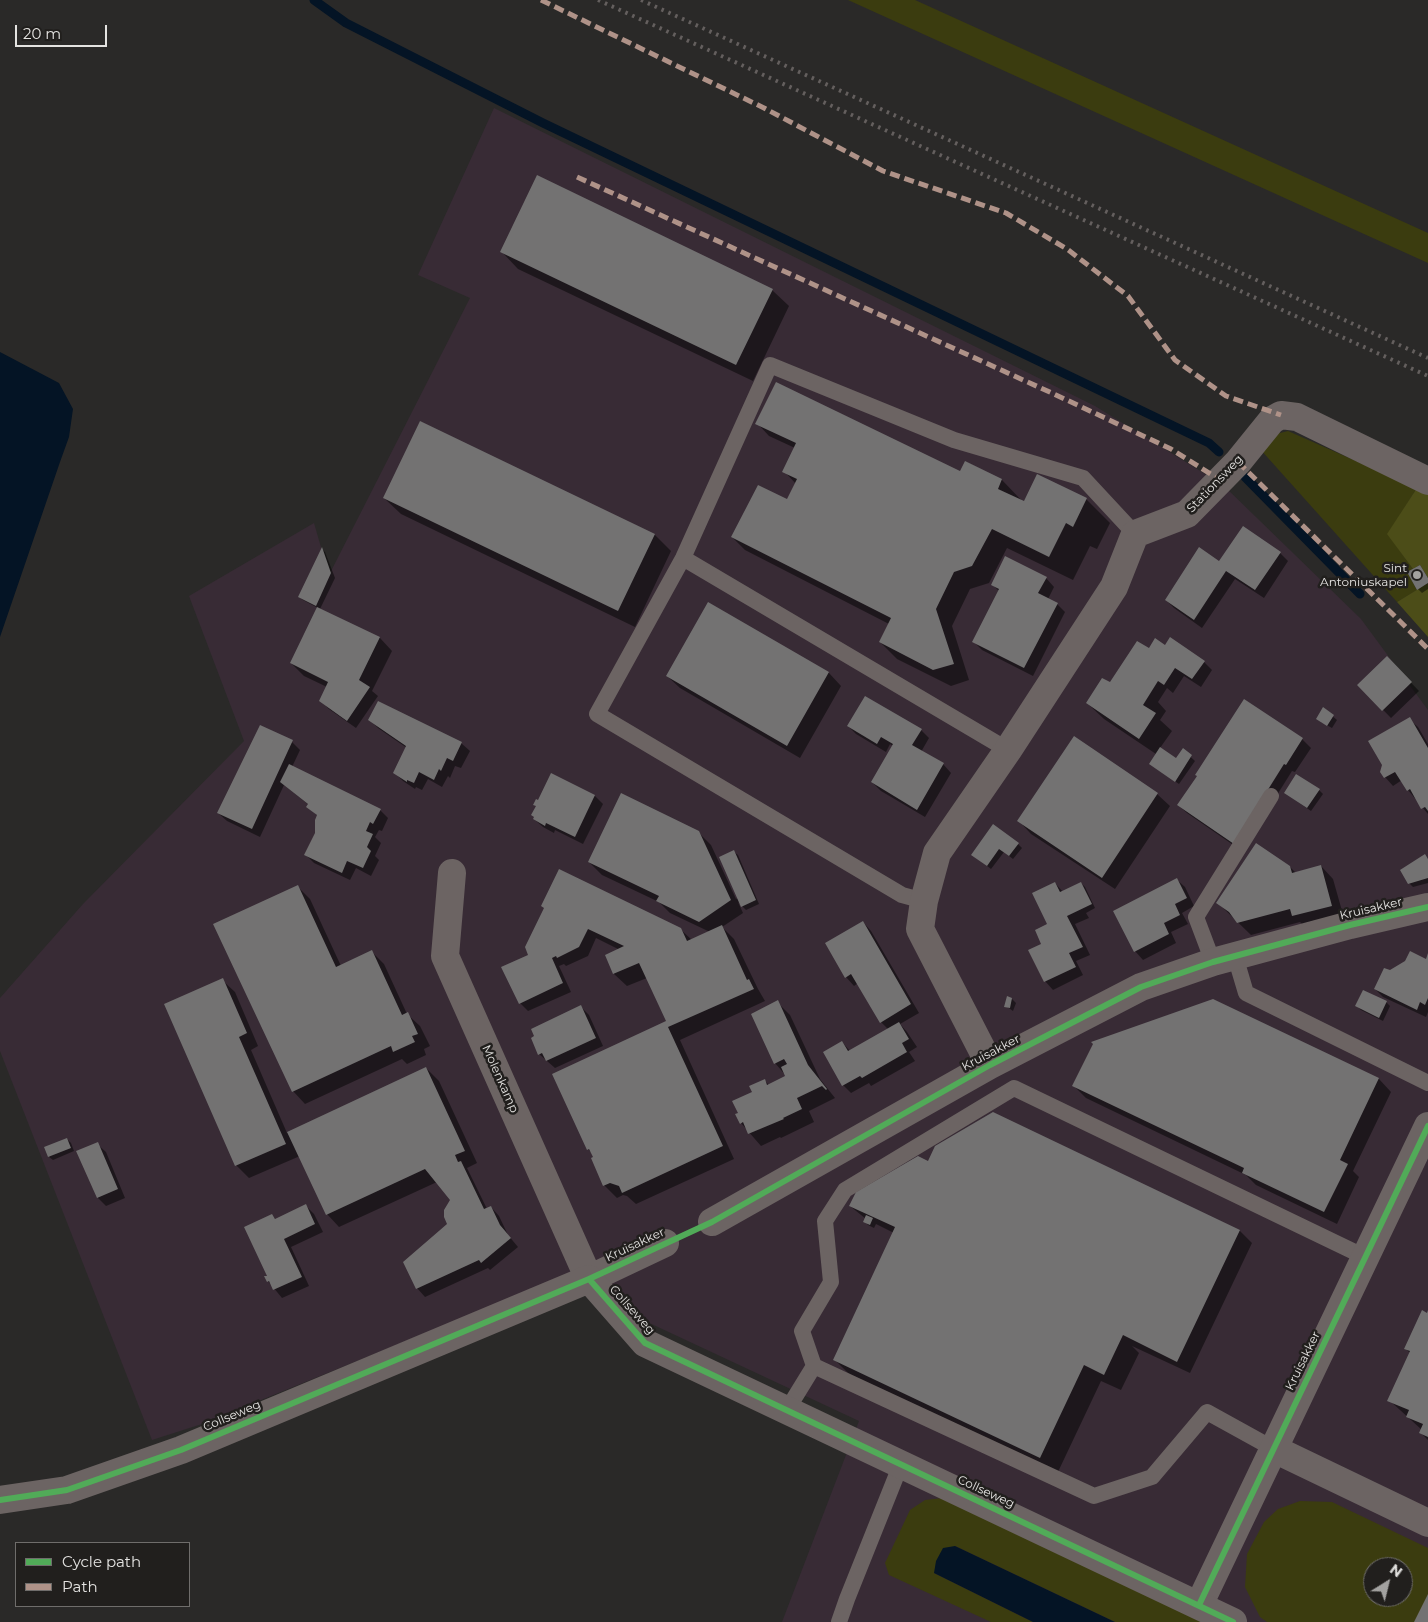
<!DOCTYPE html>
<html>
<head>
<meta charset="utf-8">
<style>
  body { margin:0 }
  #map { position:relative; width:1428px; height:1622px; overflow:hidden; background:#2a2928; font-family:Montserrat,sans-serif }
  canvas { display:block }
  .legend { position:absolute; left:15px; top:1542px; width:175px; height:65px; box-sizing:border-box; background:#211f1d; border:1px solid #6f6d6b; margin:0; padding:6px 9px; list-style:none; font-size:15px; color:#e4e3e1 }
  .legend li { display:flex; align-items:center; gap:10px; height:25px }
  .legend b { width:25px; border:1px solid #6f6d6b }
  .north { position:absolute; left:1363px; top:1557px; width:50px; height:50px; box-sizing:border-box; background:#211f1d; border:1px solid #6f6d6b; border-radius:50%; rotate:36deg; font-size:14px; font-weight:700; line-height:20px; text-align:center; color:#e4e3e1 }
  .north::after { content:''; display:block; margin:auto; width:18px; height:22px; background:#a3a2a0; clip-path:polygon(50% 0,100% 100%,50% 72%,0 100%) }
  .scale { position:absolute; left:15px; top:25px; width:92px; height:22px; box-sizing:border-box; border:2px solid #e4e3e1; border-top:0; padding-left:6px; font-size:15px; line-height:18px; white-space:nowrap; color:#e4e3e1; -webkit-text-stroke:4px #211f1d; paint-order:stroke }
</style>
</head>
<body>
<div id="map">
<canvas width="1428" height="1622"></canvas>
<ul class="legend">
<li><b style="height:6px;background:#51ab58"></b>Cycle path</li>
<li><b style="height:6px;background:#af9288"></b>Path</li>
</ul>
<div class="north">N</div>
<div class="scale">20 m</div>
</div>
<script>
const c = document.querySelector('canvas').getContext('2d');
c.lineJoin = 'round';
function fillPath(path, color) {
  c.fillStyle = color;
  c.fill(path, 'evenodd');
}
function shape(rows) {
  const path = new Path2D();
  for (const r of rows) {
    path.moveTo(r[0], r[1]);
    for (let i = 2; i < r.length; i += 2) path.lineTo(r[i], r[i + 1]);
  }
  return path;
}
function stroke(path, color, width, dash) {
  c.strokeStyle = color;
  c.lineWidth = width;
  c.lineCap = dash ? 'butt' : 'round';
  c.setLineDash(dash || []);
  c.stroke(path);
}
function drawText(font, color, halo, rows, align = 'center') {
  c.font = font + ' Montserrat,sans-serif';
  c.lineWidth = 5;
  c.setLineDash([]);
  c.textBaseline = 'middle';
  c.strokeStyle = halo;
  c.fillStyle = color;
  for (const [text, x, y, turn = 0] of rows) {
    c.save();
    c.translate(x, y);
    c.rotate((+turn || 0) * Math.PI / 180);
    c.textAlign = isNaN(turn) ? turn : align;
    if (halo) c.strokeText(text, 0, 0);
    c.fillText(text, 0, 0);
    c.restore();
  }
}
const industrial = shape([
  [494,108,1095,406,1223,485,1361,619,1428,710,1428,1622,782,1622,859,1421,643,1320,591,1266,202,1424,152,1440,0,1051,0,998,83,904,244,741,189,596,314,523,329,575,470,298,418,275],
  [1373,1567,1403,1567,1403,1597,1373,1597]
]);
const green = shape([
  [848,0,915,0,1428,233,1428,263],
  [1288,431,1417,488,1388,534,1413,569,1407,572,1417,590,1397,602,1260,449,1276,434],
  [943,1498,1202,1622,1115,1622,955,1546,934,1573,1033,1622,991,1622,889,1575,885,1563,910,1510,925,1500],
  [1300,1501,1332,1502,1428,1548,1428,1622,1267,1622,1260,1617,1245,1587,1247,1554,1264,1522,1278,1509],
  [1373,1567,1403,1567,1403,1597,1373,1597]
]);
const forest = shape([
  [1428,484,1428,578,1420,565,1413,569,1387,534,1417,488],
  [1428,583,1428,637,1397,602]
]);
const water = shape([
  [0,352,59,383,73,409,69,437,60,462,0,637],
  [955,1546,1115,1622,1033,1622,934,1573,936,1561,943,1548]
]);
const shadow = shape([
  [502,252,772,290,789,306,753,381,518,269],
  [420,422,655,535,671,551,635,627,401,514,384,498],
  [757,423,961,473,966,462,1002,480,1024,503,1086,499,1110,523,1097,549,1090,546,1073,580,1007,548,989,583,970,589,952,626,969,680,951,686,897,659,880,642,889,624,745,550,732,537,788,501,796,484,784,471,795,448,769,436],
  [322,549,325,552,335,578,320,609,380,638,392,651,372,691,378,696,356,728,329,709,320,700,327,687,304,676,291,663,318,608,303,600,299,597],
  [1280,553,1288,561,1264,598,1235,579,1202,628,1174,608,1166,600,1220,562],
  [1419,566,1428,578,1428,589,1422,593,1418,589],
  [1046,578,1054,587,1048,599,1057,604,1065,612,1033,676,982,650,974,642,999,591,993,585],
  [709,604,829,673,841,686,800,758,680,688,667,676],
  [1165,646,1204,662,1212,670,1201,687,1184,676,1173,693,1167,688,1158,702,1166,711,1160,720,1172,731,1160,748,1177,760,1183,750,1195,761,1179,784,1150,764,1156,754,1104,719,1087,703,1149,649],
  [1395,666,1419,691,1391,718,1359,685],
  [1245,701,1302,739,1311,748,1295,772,1292,771,1242,851,1187,813,1178,805,1196,779],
  [1324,709,1337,720,1332,728,1321,722],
  [1409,719,1418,727,1428,744,1428,814,1408,790,1402,780,1393,786,1385,777],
  [370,720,461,743,470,751,461,768,455,766,450,778,448,776,442,787,428,779,422,790,416,787,415,789,403,781,395,773,407,748,378,728],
  [848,726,921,730,929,738,921,752,943,764,951,773,925,817,881,791,872,782,893,746,890,744,886,752,856,734],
  [292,742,300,750,292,767,380,810,388,818,382,831,379,830,375,837,381,843,375,856,379,860,371,876,356,868,350,880,314,863,306,855,316,833,318,816,308,806,309,805,284,785,260,837,227,821,218,813],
  [1319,790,1323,794,1311,811,1285,793],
  [1157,794,1170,806,1115,889,1031,834,1019,821],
  [595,796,603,804,583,844,555,830,554,833,543,827,534,819],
  [698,832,711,845,736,899,738,898,734,852,738,855,759,904,746,910,738,902,743,913,722,927,734,939,758,989,765,1001,680,1040,734,1159,636,1204,627,1196,623,1195,617,1198,604,1185,594,1155,588,1149,667,1021,647,978,627,986,614,974,606,956,620,950,596,938,588,956,566,966,564,964,559,966,571,992,528,1011,520,1003,530,955,545,909,680,929,692,940,710,932,670,913,659,902,602,875,589,862],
  [1018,844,1022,848,1013,859,1004,852,991,869,972,854],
  [1425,856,1428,859,1428,883,1413,887,1409,883],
  [1321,866,1333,879,1344,918,1306,928,1300,922,1251,935,1218,903,1290,867,1296,873],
  [1176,879,1185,887,1194,906,1182,913,1188,924,1171,932,1176,943,1143,960,1135,951],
  [1055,883,1063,892,1081,883,1085,887,1095,908,1086,913,1089,918,1075,924,1090,955,1076,961,1083,975,1053,990,1045,981,1043,944,1049,925],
  [297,886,310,899,341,966,372,952,384,964,407,1014,420,1026,430,1046,424,1049,426,1055,407,1064,402,1059,305,1104,293,1091],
  [863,922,871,931,919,1013,900,1024,907,1032,917,1047,909,1052,915,1061,871,1086,869,1083,851,1093,843,1085,842,1042,850,1051,888,1029,881,1022,858,983,854,986,846,977,826,944],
  [1428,956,1428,1012,1426,1017,1383,997,1375,989,1390,972,1406,962,1426,960],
  [222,980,235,992,258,1046,251,1050,287,1133,426,1068,439,1081,477,1163,467,1168,487,1209,491,1207,499,1216,508,1235,518,1247,490,1270,488,1268,425,1297,417,1288,449,1225,451,1200,437,1182,339,1227,327,1214,300,1156,249,1178,236,1165],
  [1012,999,1016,1003,1013,1011,1006,1006],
  [1213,1000,1379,1079,1391,1092,1353,1171,1359,1177,1337,1224,1256,1185,1246,1175,1086,1098,1074,1086],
  [1386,1002,1390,1006,1383,1021,1361,1010,1357,1006],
  [778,1003,790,1015,820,1079,835,1098,809,1111,814,1122,781,1138,780,1137,761,1146,741,1123,753,1093,764,1080,769,1085,787,1077,775,1063],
  [581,1007,589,1015,603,1046,555,1068,539,1054],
  [67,1139,71,1143,74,1151,53,1160,49,1157],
  [97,1144,106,1152,125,1198,106,1206,98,1198],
  [928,1162,1240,1231,1252,1243,1190,1373,1132,1346,1139,1353,1121,1390,1101,1381,1057,1474,851,1376,835,1360,894,1233,876,1224,874,1228,868,1225,865,1221,866,1219,850,1206],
  [306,1206,314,1214,323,1232,291,1247,309,1286,282,1298,268,1281,272,1215,276,1220],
  [1428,1313,1428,1440,1421,1433,1422,1430,1389,1400,1410,1353,1406,1349]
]);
const stream = shape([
  [314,0,346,23,543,123,1209,443,1219,452],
  [1245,477,1360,594]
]);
const building = shape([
  [537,175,773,289,736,365,500,252],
  [776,382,960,471,965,461,1002,479,998,489,1024,501,1037,474,1087,498,1073,527,1066,523,1049,557,992,529,972,566,954,572,936,609,954,664,933,670,879,642,891,618,731,537,758,485,787,499,797,479,782,472,796,443,755,424],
  [420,421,655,534,618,611,383,498],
  [1243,526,1281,552,1255,590,1226,571,1194,620,1165,600,1199,547,1219,561],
  [322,547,331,573,316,606,298,597],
  [1005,556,1047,577,1038,593,1058,603,1024,668,972,642,999,589,991,585],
  [1420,565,1428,578,1428,583,1417,590,1407,572],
  [708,602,829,672,787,746,666,676],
  [317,607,380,637,359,680,370,687,347,721,319,701,328,682,290,663],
  [1170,637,1205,661,1192,679,1175,668,1164,685,1158,681,1143,705,1156,713,1139,739,1086,703,1102,678,1110,682,1137,641,1149,648,1155,638,1165,645],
  [1387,656,1412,682,1382,711,1357,685],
  [865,696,922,729,912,745,944,763,917,810,871,782,893,744,881,737,877,744,847,726],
  [1244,699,1303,738,1286,765,1284,764,1234,844,1177,805,1195,779,1197,776,1195,775],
  [378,701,462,742,453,761,447,758,441,771,439,769,434,780,419,772,414,783,407,780,407,782,393,773,406,746,368,720],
  [1323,707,1334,715,1327,726,1316,719],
  [1410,717,1428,748,1428,811,1425,807,1421,809,1410,789,1407,791,1395,772,1384,778,1380,772,1382,765,1368,741],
  [260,725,293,740,252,829,217,813],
  [1074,736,1158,793,1102,878,1017,821],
  [1160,747,1176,758,1183,748,1192,755,1175,782,1149,764],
  [289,764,381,809,373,824,370,822,366,831,373,834,367,847,371,851,363,868,347,861,342,873,304,855,315,833,315,820,317,815,306,807,308,804,280,782],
  [551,773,595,795,575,837,546,823,545,826,533,819,534,817,531,815,536,806,533,805,536,799,538,800],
  [1296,774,1320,789,1307,808,1284,793],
  [621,793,699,831,731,900,699,922,656,901,659,896,588,862],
  [993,824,1019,843,1009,856,999,849,987,866,971,855],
  [1256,843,1290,866,1292,873,1321,865,1332,906,1292,916,1290,909,1237,923,1229,912,1216,903],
  [734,850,756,900,741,907,719,857],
  [1425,854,1428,859,1428,878,1408,884,1400,870],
  [559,869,681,928,687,941,722,925,747,980,749,979,754,989,668,1027,723,1146,622,1193,619,1186,610,1183,603,1186,591,1158,593,1157,589,1149,587,1150,552,1074,666,1021,639,963,613,974,605,955,624,946,588,929,579,947,557,958,556,956,552,958,563,983,519,1004,501,967,528,955,525,947,544,908,541,906],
  [1177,878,1187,898,1175,904,1180,915,1164,923,1169,934,1134,952,1113,911],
  [1055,882,1060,892,1081,882,1092,904,1067,916,1083,947,1069,953,1076,967,1044,982,1028,950,1041,944,1035,930,1047,924,1032,893],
  [298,885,336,967,372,950,402,1015,408,1012,418,1034,412,1036,415,1042,393,1052,391,1046,292,1092,213,924],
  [863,921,911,1004,880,1023,851,974,845,978,825,943],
  [1410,951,1426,959,1428,953,1428,998,1425,1005,1420,1002,1417,1010,1374,989,1384,968,1390,970,1405,961],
  [223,978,247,1033,239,1037,286,1144,235,1166,164,1004],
  [1363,990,1387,1001,1379,1018,1355,1006],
  [1007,996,1012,998,1010,1008,1004,1007],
  [1213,999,1379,1078,1340,1160,1348,1164,1324,1212,1242,1173,1244,1168,1072,1086,1093,1044,1091,1042],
  [778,1000,808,1065,827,1089,826,1090,822,1086,797,1098,802,1109,783,1118,784,1119,748,1134,743,1122,740,1124,735,1114,738,1113,732,1101,752,1092,749,1086,765,1079,767,1085,785,1076,781,1067,787,1064,784,1059,774,1064,751,1014],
  [581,1005,596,1038,546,1061,542,1053,538,1055,531,1038,534,1036,531,1029],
  [899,1022,909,1039,902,1043,907,1052,862,1078,860,1076,842,1086,823,1052,842,1041,848,1051],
  [426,1067,465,1151,455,1155,458,1162,461,1161,484,1209,491,1206,500,1225,511,1238,481,1263,479,1260,416,1289,403,1262,447,1224,444,1217,444,1210,450,1200,425,1169,326,1215,287,1132],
  [993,1112,1240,1230,1177,1362,1123,1335,1104,1375,1084,1365,1040,1458,833,1360,895,1227,849,1206,856,1192,918,1156,928,1161,935,1146],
  [67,1138,71,1148,48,1157,44,1147],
  [98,1142,118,1189,97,1198,76,1151],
  [306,1204,315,1224,284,1239,302,1277,273,1290,269,1281,267,1282,264,1276,267,1276,244,1227,272,1214,275,1219],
  [866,1215,873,1218,870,1225,863,1222],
  [1422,1310,1427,1313,1428,1310,1428,1437,1419,1433,1423,1424,1406,1417,1409,1410,1387,1401,1410,1351,1404,1349],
  [1428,1594,1428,1622,1414,1622]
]);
const service = shape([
  [683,558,1008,750],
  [924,901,902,895,597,714,683,558,770,365,954,440,1083,478,1135,534],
  [1235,956,1246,993,1428,1083],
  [1213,962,1196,917,1271,796],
  [814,1366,1094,1496,1152,1477,1207,1412,1274,1449],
  [787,1410,814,1366,802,1331,831,1282,825,1221,845,1190,1014,1088,1365,1257],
  [839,1622,847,1599,901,1464]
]);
const minor = shape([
  [452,873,445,956,589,1279,665,1243],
  [990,1065,920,929,924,901,937,853,1008,750,1114,587,1135,534,1187,514,1238,462,1272,420,1281,415,1297,417,1428,481],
  [712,1222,990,1065,1141,987,1213,962,1350,925,1428,907],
  [1274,1449,1428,1523],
  [1199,1605,1428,1126]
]);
const tertiary = shape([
  [0,1500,67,1490,181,1450,589,1279,645,1343,1233,1622]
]);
const rail = shape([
  [598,0,1428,376],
  [641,0,1428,358]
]);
const quiet = shape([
  [541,0,764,108,883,171,1006,213,1067,249,1128,296,1175,360,1226,396,1281,415],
  [577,177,1054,394,1171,449,1220,480],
  [1238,462,1428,649]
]);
const cycleway = shape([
  [589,1279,645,1343,1233,1622],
  [0,1500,67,1490,181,1450,589,1279,712,1222,990,1065,1141,987,1213,962,1350,925,1428,907],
  [1199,1605,1428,1126]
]);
const markers = [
  [1417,575,5,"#a3a2a0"]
];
const streetNames = [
  ["Stationsweg",1215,484,-46],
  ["Kruisakker",1371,909,-13],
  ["Kruisakker",991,1053,-28],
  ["Molenkamp",500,1079,66],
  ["Kruisakker",635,1245,-25],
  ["Collseweg",632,1310,48],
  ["Kruisakker",1303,1361,-64],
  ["Collseweg",232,1416,-23],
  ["Collseweg",986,1492,25]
];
const poiNames = [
  ["Sint",1407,568],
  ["Antoniuskapel",1407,582]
];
fillPath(industrial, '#382b35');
fillPath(green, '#3b3c0f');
fillPath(forest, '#4c4d18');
fillPath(water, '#041425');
fillPath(shadow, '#0007');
stroke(stream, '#041425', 9);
fillPath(building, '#737272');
stroke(service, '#6c6463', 16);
stroke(minor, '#6c6463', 28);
stroke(tertiary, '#6c6463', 28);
stroke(rail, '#645f5e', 4, [2.5, 5]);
stroke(quiet, '#af9288', 5, [10, 5]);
stroke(cycleway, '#51ab58', 6);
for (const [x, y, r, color] of markers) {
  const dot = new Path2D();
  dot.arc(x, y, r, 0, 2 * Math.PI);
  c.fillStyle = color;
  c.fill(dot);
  stroke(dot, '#211f1d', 2);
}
drawText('12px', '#e4e3e1', '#211f1d', streetNames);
drawText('12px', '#e4e3e1', '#211f1d', poiNames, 'right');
</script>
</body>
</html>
